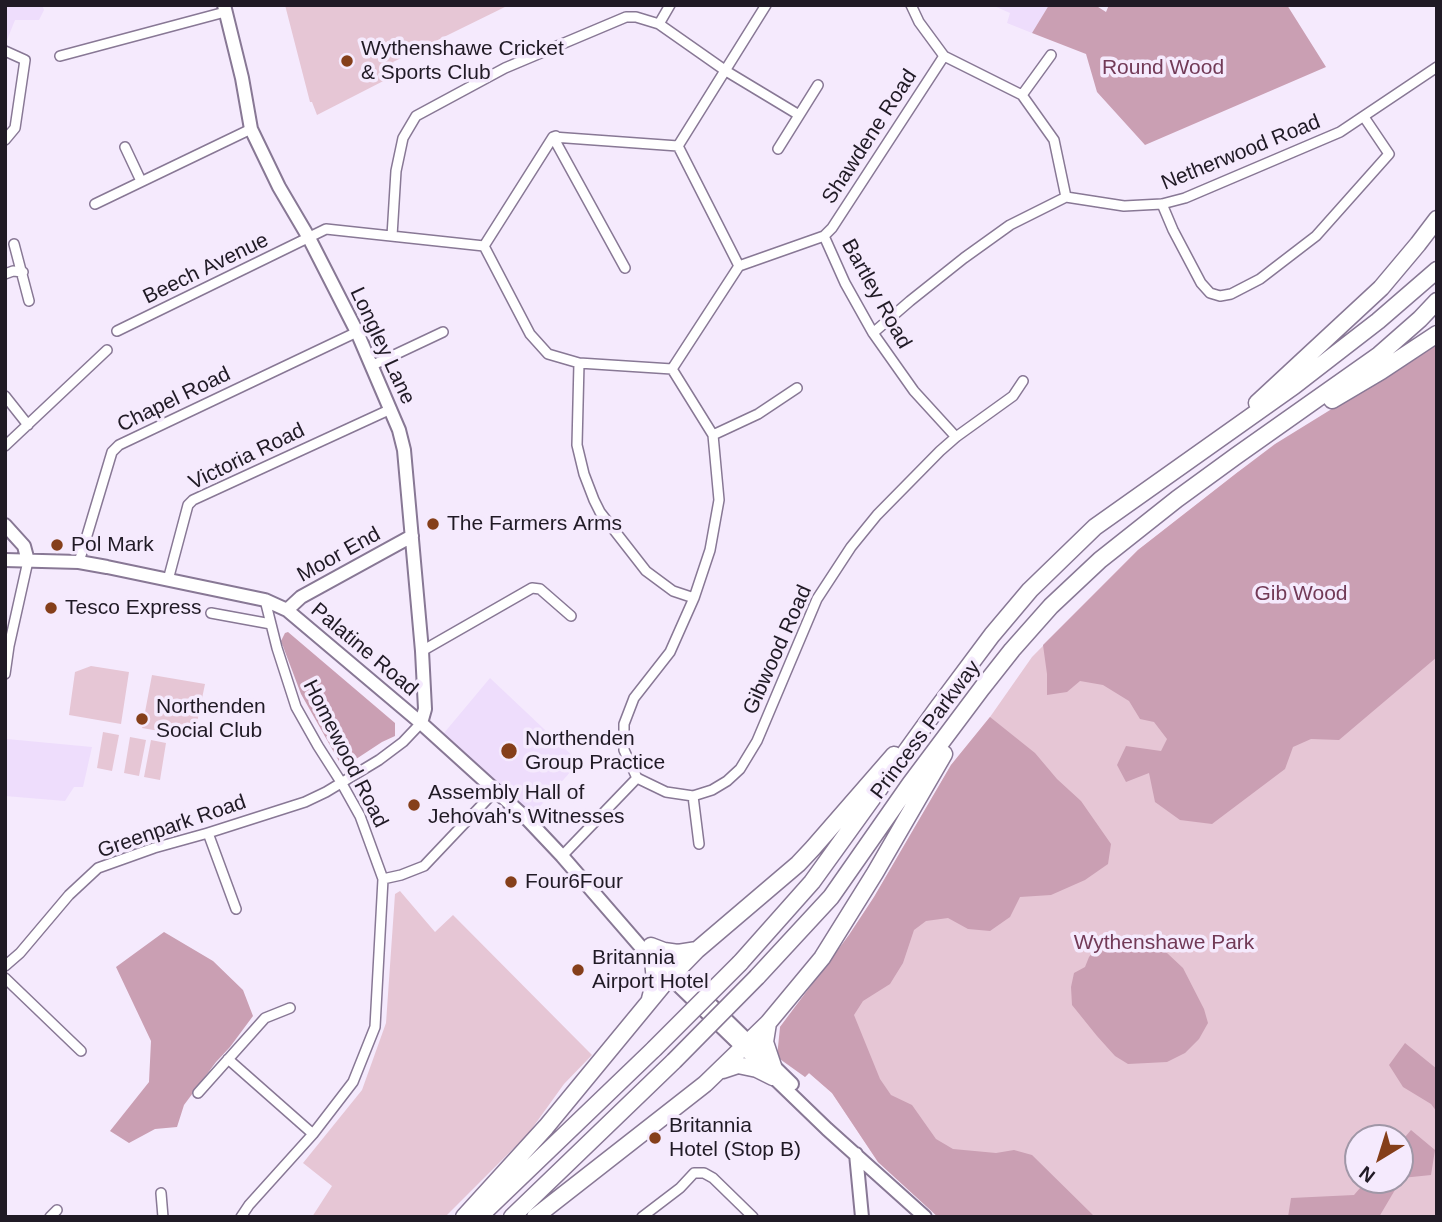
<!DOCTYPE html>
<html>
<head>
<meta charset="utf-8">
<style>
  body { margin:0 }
  #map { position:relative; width:1442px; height:1222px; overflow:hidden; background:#f5eafd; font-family:Arial,sans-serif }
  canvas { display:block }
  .frame { position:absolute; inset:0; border:7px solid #201a25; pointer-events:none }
  .north { position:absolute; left:1344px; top:1124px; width:70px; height:70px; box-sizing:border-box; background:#f5eafd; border:2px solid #a097a7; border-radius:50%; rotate:218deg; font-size:19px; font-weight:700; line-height:28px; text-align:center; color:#201a25 }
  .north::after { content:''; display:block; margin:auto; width:24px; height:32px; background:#853f1a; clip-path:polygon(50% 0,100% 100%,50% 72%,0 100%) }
</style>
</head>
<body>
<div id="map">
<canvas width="1442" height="1222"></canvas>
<div class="frame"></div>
<div class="north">N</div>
</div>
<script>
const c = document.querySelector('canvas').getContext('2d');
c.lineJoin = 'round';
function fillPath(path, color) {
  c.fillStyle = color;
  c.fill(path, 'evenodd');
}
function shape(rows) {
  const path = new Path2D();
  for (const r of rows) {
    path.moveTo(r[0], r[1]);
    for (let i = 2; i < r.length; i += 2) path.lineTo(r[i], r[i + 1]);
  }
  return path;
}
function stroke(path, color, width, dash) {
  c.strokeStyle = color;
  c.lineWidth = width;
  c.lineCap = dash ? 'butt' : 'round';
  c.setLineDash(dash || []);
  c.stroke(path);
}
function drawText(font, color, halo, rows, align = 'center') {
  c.font = font + ' Arial,sans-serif';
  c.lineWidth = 7;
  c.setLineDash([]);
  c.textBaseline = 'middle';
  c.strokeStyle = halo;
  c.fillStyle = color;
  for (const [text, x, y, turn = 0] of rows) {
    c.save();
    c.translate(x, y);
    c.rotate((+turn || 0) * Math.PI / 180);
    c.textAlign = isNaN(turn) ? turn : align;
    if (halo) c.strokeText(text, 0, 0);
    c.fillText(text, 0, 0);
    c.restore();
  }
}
const built = shape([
  [5,5,42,5,44,10,39,20,15,20,5,45],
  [992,5,1049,5,1032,33,1007,23,1010,13],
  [490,678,579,762,528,820,439,739],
  [7,739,92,747,83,787,74,787,65,801,5,796,5,762]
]);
const green = shape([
  [285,5,509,5,393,62,399,73,317,115,312,102,310,102],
  [1437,344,1437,1217,938,1217,878,1162,832,1093,809,1073,805,1077,780,1027,849,935,874,897,951,765,990,717,1032,657,1138,550,1238,472,1318,419],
  [1358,1138,1400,1138,1400,1180,1358,1180],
  [91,666,129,672,121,724,69,715,75,672],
  [152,675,205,684,194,737,142,728],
  [103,732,119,735,112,771,97,768],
  [130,737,146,740,139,776,124,773],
  [151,740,166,743,160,780,144,777],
  [400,891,435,932,453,915,592,1055,564,1084,528,1134,445,1217,312,1217,332,1186,303,1163,362,1090,386,1023,395,894]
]);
const forest = shape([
  [1049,5,1095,5,1106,12,1109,5,1287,5,1326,67,1145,145,1097,92,1086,54,1032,33],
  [1437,344,1437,657,1339,740,1311,739,1293,747,1285,769,1212,824,1180,820,1155,802,1149,773,1126,782,1117,765,1126,746,1161,751,1167,739,1154,722,1140,719,1129,701,1103,685,1080,681,1067,692,1047,695,1047,674,1043,645,1138,550,1238,472,1275,444],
  [288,632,395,723,395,736,382,742,347,765,340,763,301,694,281,641,285,633],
  [990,717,1035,753,1057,779,1081,801,1111,844,1108,864,1085,880,1051,895,1020,897,1010,917,990,931,968,929,948,918,926,921,914,930,903,963,890,984,863,1001,854,1015,880,1079,891,1095,912,1105,936,1139,953,1149,996,1153,1014,1150,1032,1155,1095,1217,938,1217,878,1162,832,1093,809,1073,805,1077,777,1057,780,1027,849,935,874,897,951,765],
  [164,932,213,961,243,990,253,1016,230,1047,216,1062,184,1105,177,1127,155,1129,129,1143,110,1131,149,1082,151,1041,116,967],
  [1125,938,1147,939,1167,953,1183,968,1204,1009,1208,1023,1199,1039,1185,1053,1167,1062,1128,1064,1115,1056,1097,1036,1072,1005,1071,987,1074,973,1085,967,1089,957,1100,943,1117,943],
  [1405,1043,1437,1069,1437,1112,1431,1104,1403,1087,1389,1065],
  [1411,1130,1435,1150,1431,1175,1402,1178,1379,1217,1288,1217,1291,1198,1354,1195,1367,1180,1400,1180,1400,1143]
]);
const street = shape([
  [911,5,919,22,944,56,1022,95,1054,140,1066,197],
  [659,24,670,5],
  [5,51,25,60,15,128,5,140],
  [60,56,225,12],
  [1022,95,1051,55],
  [556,136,553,137,625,268],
  [678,146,739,266],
  [125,147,141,181],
  [778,149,818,85],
  [95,204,251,129],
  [1162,204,1173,230,1201,283,1210,293,1220,296,1231,294,1260,279,1316,236,1389,154,1364,117],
  [392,236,396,171,403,138,416,116,505,68,626,17,636,17,659,24,726,71,799,115],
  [824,236,832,228,944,56],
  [14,244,29,301],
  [484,246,530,334,548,354,579,363,672,369],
  [739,266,824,236,845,283,873,333,914,391,956,437],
  [5,274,13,271,23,272],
  [117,331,326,229,484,246,553,137,678,146,766,5],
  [873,333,910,301,964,258,1010,225,1066,197,1124,206,1162,204,1185,198,1340,132,1437,67],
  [579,363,577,445,584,474,594,500,600,512,646,571,673,591,694,598],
  [373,365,443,332],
  [5,396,28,425],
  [713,435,758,414,797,388],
  [5,446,107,350],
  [79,562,112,452,119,445,357,332],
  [168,580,188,505,193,500,391,409],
  [211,613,271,624],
  [422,651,532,588,540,589,571,616],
  [5,674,9,646,28,561],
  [637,778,666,792,693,796,712,790,727,781,740,769,757,741,817,599,851,547,877,515,940,451,956,437,1013,396,1023,381],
  [637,778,624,750,624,724,634,698,670,652,694,598,710,550,719,500,713,435,672,369,739,266],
  [693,796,699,844],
  [208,833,236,909],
  [562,856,637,778],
  [383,879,401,875,424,866,496,790],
  [5,966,20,953,69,895,98,868,154,848,208,833,305,802,326,792,379,760,403,742,421,723],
  [5,978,81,1051],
  [228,1059,313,1134],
  [198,1093,265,1018,290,1008],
  [161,1193,163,1217],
  [50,1217,57,1210],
  [241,1217,249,1205,313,1134,353,1082,375,1027,383,879,360,816,341,782,318,746,296,707,277,648,265,600],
  [642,1217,680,1188,694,1173,704,1173,713,1178,753,1217]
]);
const secondary = shape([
  [224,5,242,78,251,129,279,187,309,238,357,332,399,430,404,450,422,651,425,709,421,723],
  [5,525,24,546,28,561],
  [5,560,79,562,107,567,265,600,287,610,421,723,528,820,562,856,653,961,827,1129,925,1217],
  [287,610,301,597,412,536],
  [653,948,792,1084],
  [856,1154,862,1217]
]);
const highway = shape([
  [1332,400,1381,371,1437,334],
  [1257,403,1381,288,1418,244,1437,219],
  [651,946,664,951,678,953,697,950],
  [740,963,812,882,936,710,992,635,1030,590,1095,527,1294,386,1378,321,1437,270],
  [757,977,831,897,910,784,982,688,1012,650,1051,606,1100,560,1177,499,1236,456,1379,355,1420,319,1437,301],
  [650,999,655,980,653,961],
  [768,1023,765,1042,773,1066],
  [723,1070,738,1065,757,1069,773,1077],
  [464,1217,546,1127,663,985,697,950,798,864,813,848,894,755],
  [479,1217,654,1049],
  [512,1217,674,1061],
  [535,1217,705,1084,768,1023,822,958,875,873,944,754]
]);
const highwayBridge = shape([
  [654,1049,740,963],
  [674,1061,757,977]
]);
const markers = [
  [347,61,7,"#853f1a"],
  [433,524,7,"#853f1a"],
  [57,545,7,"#853f1a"],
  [51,608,7,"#853f1a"],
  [142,719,7,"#853f1a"],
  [509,751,9,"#853f1a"],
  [414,805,7,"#853f1a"],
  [511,882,7,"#853f1a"],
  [578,970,7,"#853f1a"],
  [655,1138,7,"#853f1a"]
];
const poiNames = [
  ["Wythenshawe Cricket",361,49],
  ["& Sports Club",361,73],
  ["The Farmers Arms",447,524],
  ["Pol Mark",71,545],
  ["Tesco Express",65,608],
  ["Northenden",156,707],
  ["Social Club",156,731],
  ["Northenden",525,739],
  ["Group Practice",525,763],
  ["Assembly Hall of",428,793],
  ["Jehovah's Witnesses",428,817],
  ["Four6Four",525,882],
  ["Britannia",592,958],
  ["Airport Hotel",592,982],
  ["Britannia",669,1126],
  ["Hotel (Stop B)",669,1150]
];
const parkNames = [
  ["Round Wood",1163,68],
  ["Gib Wood",1301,594],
  ["Wythenshawe Park",1164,943]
];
const streetNames = [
  ["Shawdene Road",870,137,-57],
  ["Netherwood Road",1241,153,-22],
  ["Beech Avenue",206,269,-26],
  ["Bartley Road",876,294,61],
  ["Longley Lane",382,346,65],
  ["Chapel Road",174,400,-26],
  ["Victoria Road",247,457,-26],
  ["Moor End",339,555,-29],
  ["Palatine Road",364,650,40],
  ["Gibwood Road",778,650,-66],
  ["Princess Parkway",926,730,-53],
  ["Homewood Road",345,754,63],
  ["Greenpark Road",172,827,-19]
];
fillPath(built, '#eeddfc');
fillPath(green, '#e6c6d5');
fillPath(forest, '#ca9fb3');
stroke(street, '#887895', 12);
stroke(secondary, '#887895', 16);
stroke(highway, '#887895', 19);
stroke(street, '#fff', 9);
stroke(secondary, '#fff', 12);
stroke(highway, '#fff', 16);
stroke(highwayBridge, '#887895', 19, []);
stroke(highwayBridge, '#fff', 16);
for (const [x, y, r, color] of markers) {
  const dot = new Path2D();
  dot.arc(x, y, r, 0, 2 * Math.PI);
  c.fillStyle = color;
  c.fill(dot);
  stroke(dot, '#f5eafd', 2.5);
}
drawText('21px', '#201a25', '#f5eafd', poiNames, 'left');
drawText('21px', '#723a57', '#f5eafd', parkNames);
drawText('21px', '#201a25', '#f5eafd', streetNames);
</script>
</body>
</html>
